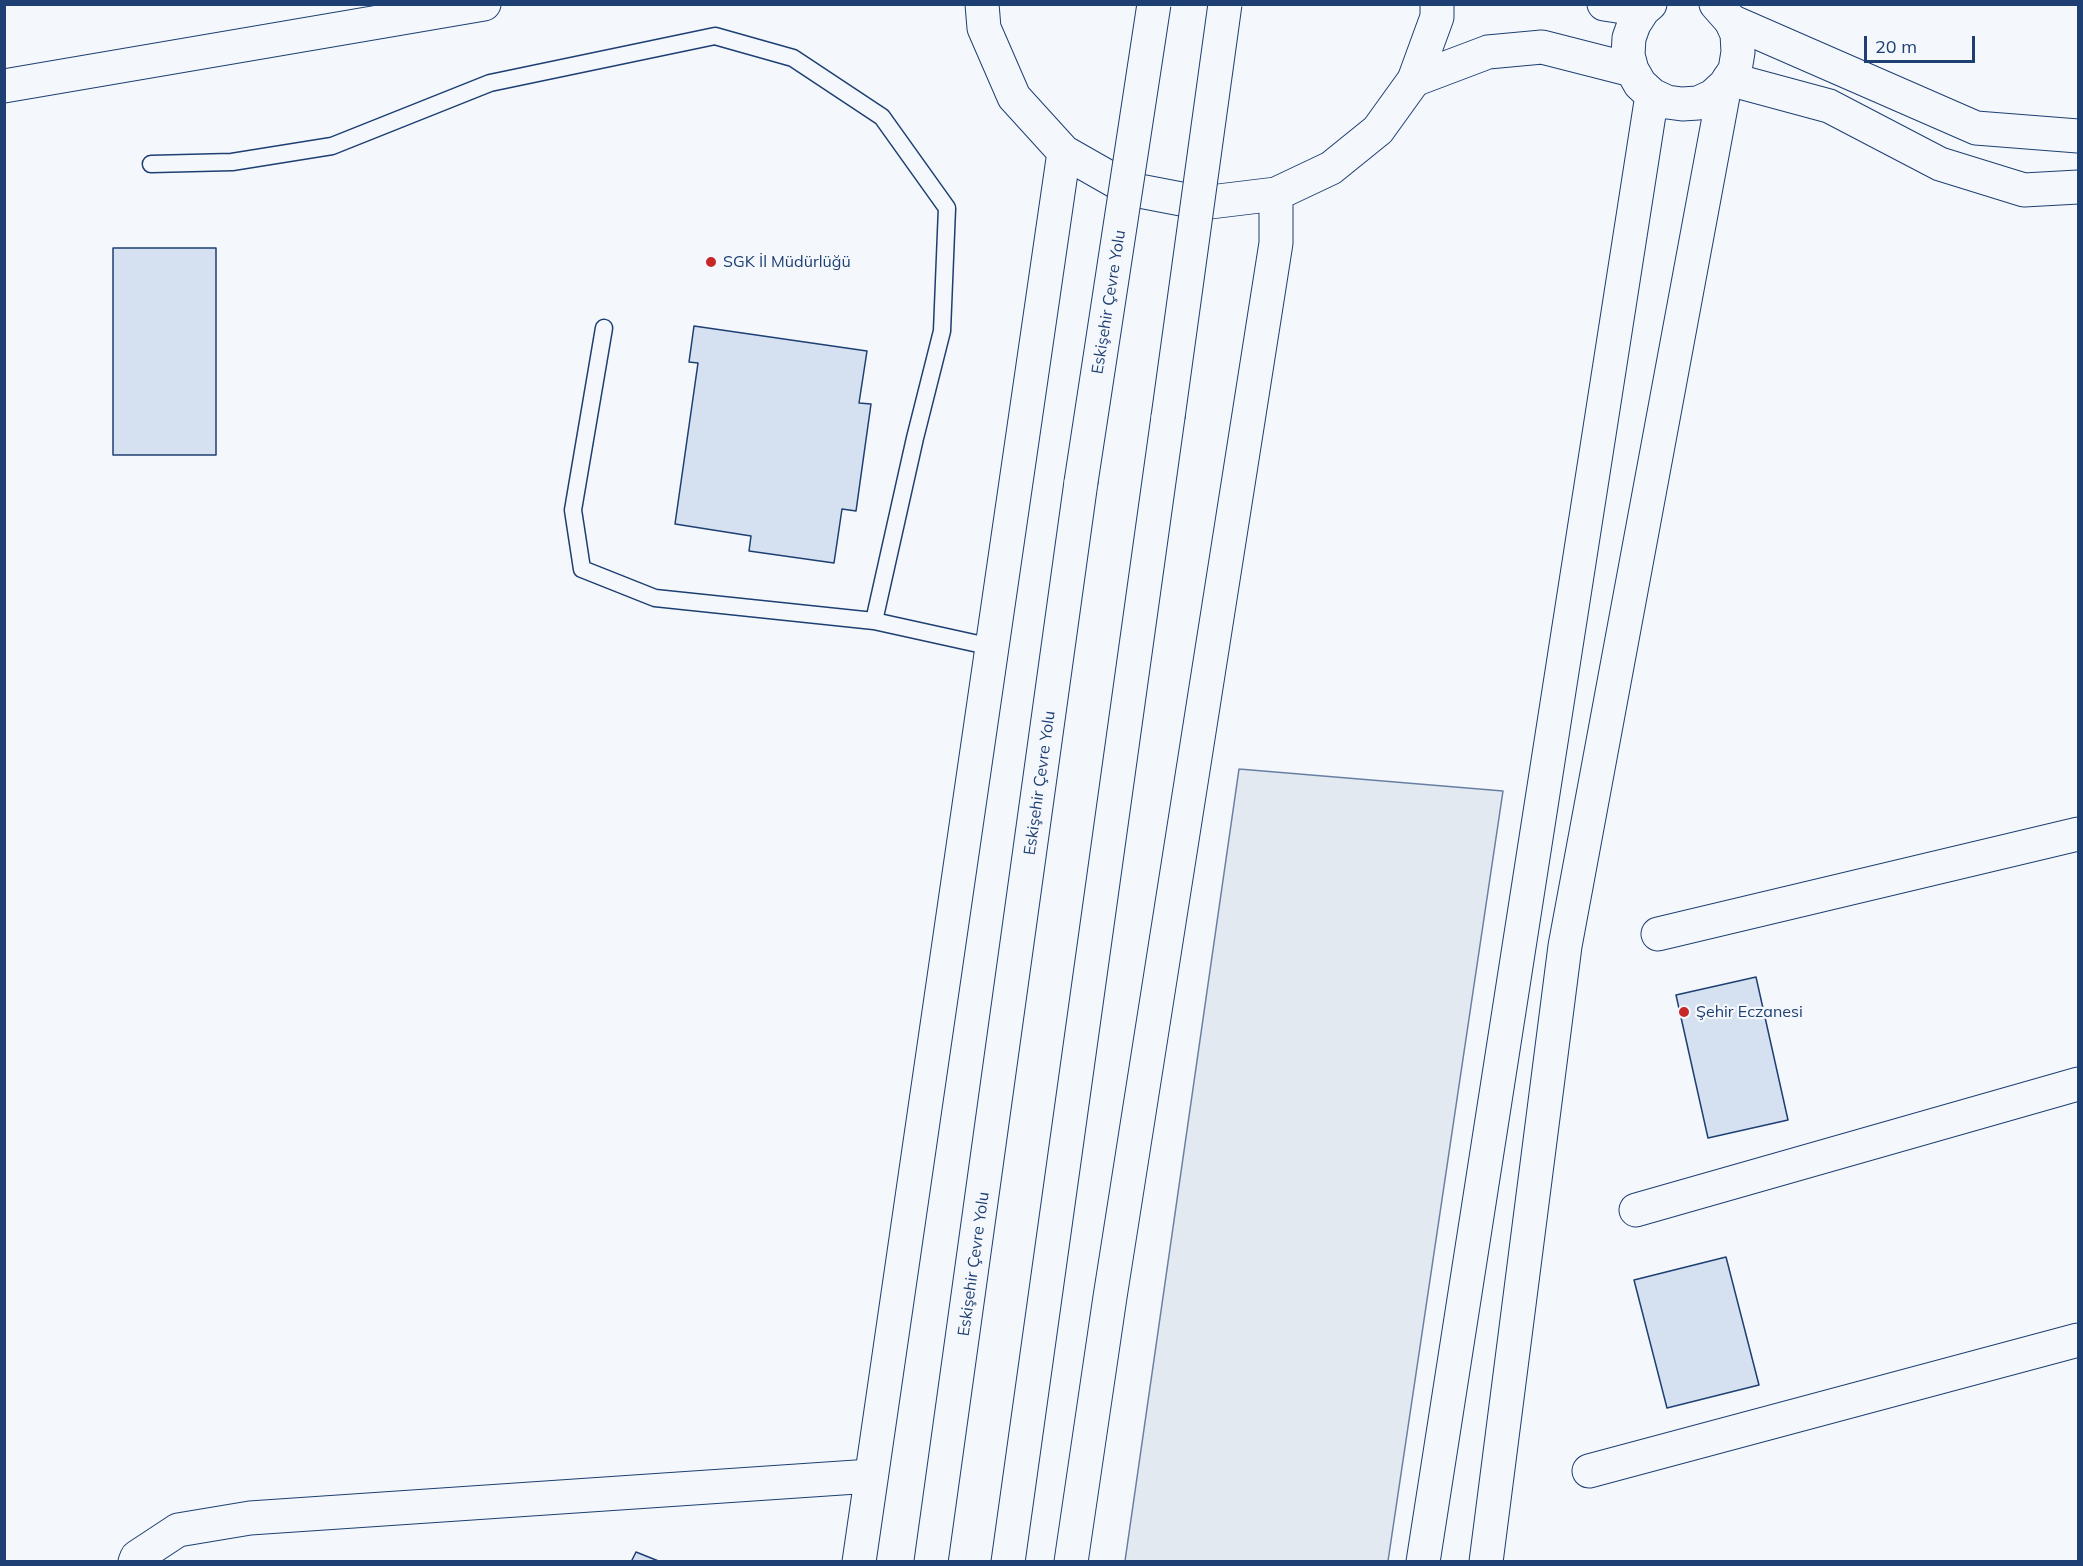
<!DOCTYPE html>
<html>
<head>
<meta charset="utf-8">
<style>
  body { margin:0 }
  #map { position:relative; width:2083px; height:1566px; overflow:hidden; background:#f4f7fb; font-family:Mulish,sans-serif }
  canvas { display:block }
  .frame { position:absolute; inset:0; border:6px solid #1d3f73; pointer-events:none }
  .scale { position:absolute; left:1864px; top:36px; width:111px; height:27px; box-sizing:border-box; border:3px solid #1d3f73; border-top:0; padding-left:8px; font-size:18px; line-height:21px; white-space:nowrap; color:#1d3f73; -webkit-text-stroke:4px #f4f7fb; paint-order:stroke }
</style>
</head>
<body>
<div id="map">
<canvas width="2083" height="1566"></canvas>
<div class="frame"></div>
<div class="scale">20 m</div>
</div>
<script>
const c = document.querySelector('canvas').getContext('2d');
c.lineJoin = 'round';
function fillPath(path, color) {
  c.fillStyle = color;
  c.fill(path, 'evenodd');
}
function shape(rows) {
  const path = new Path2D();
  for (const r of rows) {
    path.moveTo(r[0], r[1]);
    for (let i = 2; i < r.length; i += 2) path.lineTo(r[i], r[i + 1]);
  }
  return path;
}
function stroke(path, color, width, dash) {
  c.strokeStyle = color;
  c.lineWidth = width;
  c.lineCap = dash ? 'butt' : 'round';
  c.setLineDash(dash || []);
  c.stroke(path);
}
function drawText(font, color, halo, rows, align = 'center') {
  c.font = font + ' Mulish,sans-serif';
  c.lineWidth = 4.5;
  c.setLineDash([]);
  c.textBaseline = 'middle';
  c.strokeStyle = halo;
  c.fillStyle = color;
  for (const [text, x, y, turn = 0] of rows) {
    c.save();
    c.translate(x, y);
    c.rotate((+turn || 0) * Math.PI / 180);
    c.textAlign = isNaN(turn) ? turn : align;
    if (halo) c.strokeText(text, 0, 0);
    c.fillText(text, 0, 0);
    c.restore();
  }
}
const green = shape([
  [1239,769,1503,791,1388,1561,1125,1561,1239,769]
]);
const building = shape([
  [113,248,216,248,216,455,113,455,113,248],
  [694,326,867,351,859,403,871,404,856,511,842,509,834,563,749,551,751,536,675,524,698,363,689,362,694,326],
  [1756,977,1788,1120,1708,1138,1676,995,1756,977],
  [1726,1257,1759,1385,1667,1408,1634,1280,1726,1257],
  [636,1552,661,1562,631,1562,636,1552]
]);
const service = shape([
  [151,164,232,162,332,146,490,83,715,36,793,58,882,117,947,208,942,331,915,438,874,621],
  [604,328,573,510,582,569,655,598,874,621,992,647]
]);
const minor = shape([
  [4,86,484,4],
  [1658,934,2078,834],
  [1636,1210,2078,1084],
  [1589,1471,2078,1340],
  [135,1562,137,1557,178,1530,250,1518,871,1476]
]);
const tertiary = shape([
  [1731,21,1976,128,2078,136],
  [1729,79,1829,106,1940,164,2024,190,2078,187]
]);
const primary = shape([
  [1604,4,1643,10],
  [1650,4,1643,10,1634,24,1629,38,1628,55,1632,70,1640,84,1652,95,1667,102,1682,104,1698,103,1713,96,1725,85,1735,70,1738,52,1737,34,1731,21,1716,4],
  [1414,80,1488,52,1542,47,1632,70],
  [1423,1562,1652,95],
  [1486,1562,1565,946,1725,85]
]);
const trunk = shape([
  [982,4,984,28,1014,97,1064,152,1129,189,1202,203,1276,194,1331,168,1378,130,1414,80,1437,17,1437,4],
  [859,1562,1064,152],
  [931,1562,1081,482],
  [1008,1562,1168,417],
  [1071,1562,1110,1297,1276,243,1276,194]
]);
const trunkBridge = shape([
  [1168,417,1225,4],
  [1081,482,1154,4]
]);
const markers = [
  [711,262,6,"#c62828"],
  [1684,1012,6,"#c62828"]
];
const poiNames = [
  ["SGK İl Müdürlüğü",723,262],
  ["Şehir Eczanesi",1696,1012]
];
const streetNames = [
  ["Eskişehir Çevre Yolu",1109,302,-81],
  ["Eskişehir Çevre Yolu",1040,783,-82],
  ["Eskişehir Çevre Yolu",974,1264,-82]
];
fillPath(green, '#e3e9f0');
stroke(green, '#687fa3', 1.5);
fillPath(building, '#d5e0f0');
stroke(building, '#1d3f73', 1.5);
stroke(service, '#1d3f73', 19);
stroke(minor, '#1d3f73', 35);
stroke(tertiary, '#1d3f73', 35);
stroke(primary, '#1d3f73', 35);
stroke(trunk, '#1d3f73', 35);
stroke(service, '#f4f7fb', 16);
stroke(minor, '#f4f7fb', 33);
stroke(tertiary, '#f4f7fb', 33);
stroke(primary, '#f4f7fb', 33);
stroke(trunk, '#f4f7fb', 33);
stroke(trunkBridge, '#1d3f73', 35, []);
stroke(trunkBridge, '#f4f7fb', 33);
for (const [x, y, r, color] of markers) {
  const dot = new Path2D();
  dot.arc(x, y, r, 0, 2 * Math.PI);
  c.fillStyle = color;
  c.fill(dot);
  stroke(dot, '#f4f7fb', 2);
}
drawText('16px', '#1d3f73', '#f4f7fb', poiNames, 'left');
drawText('16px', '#1d3f73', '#f4f7fb', streetNames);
</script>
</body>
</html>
